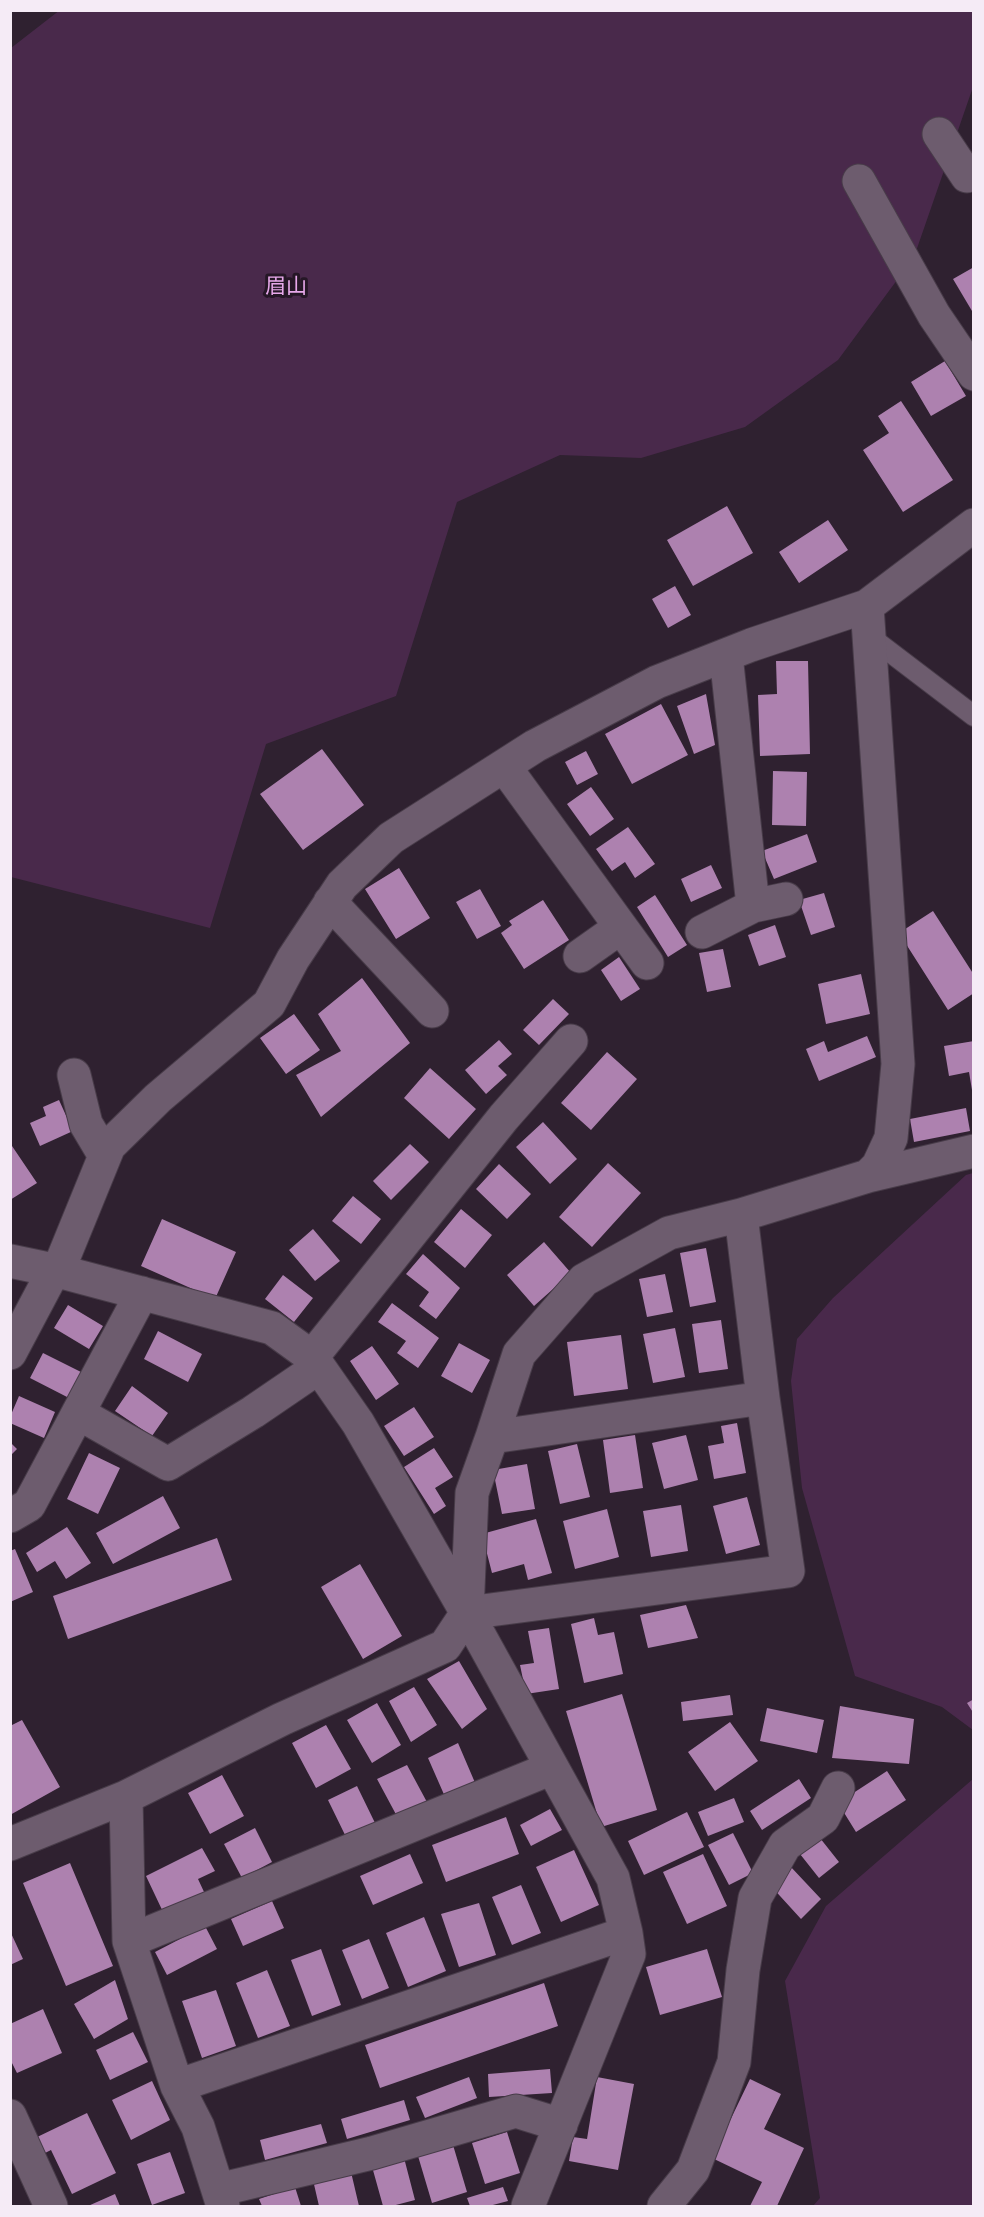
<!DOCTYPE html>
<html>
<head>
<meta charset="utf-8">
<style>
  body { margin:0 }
  #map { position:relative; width:984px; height:2217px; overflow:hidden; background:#2f2130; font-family:"Exo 2",sans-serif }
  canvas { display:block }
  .frame { position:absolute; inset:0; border:12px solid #f5ebf6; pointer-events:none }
</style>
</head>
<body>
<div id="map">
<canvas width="984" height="2217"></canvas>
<div class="frame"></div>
</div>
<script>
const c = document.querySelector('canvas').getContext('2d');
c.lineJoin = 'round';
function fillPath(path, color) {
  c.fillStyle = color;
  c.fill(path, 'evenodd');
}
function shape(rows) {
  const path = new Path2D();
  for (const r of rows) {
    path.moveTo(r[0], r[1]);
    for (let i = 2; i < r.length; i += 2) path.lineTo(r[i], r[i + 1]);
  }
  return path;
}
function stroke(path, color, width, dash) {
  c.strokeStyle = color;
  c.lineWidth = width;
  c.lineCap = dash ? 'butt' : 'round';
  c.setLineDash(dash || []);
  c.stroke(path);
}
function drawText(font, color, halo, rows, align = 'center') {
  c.font = font + ' "Exo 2","Noto Sans JP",sans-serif';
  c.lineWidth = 6;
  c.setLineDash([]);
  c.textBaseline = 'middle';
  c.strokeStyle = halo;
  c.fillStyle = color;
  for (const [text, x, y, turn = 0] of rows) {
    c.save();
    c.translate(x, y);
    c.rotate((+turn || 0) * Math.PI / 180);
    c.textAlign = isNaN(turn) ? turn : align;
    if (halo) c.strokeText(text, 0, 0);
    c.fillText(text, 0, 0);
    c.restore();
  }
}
const green = shape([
  [60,10,973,11,973,87,914,257,838,360,745,427,641,458,560,455,457,502,396,696,266,744,210,928,11,877,11,48],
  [973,1173,973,1730,942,1707,855,1676,802,1488,791,1381,797,1339,833,1298,966,1175],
  [973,1779,973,2206,813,2206,820,2198,785,1981,826,1906]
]);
const building = shape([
  [974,267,974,310,972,311,953,279],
  [945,361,966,396,931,416,911,382],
  [901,401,953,480,903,512,863,450,889,433,878,416],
  [727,506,753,553,693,586,667,540],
  [828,520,848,550,799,583,779,552],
  [675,586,691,615,668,628,652,599],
  [776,661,808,661,810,754,760,756,758,695,777,694],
  [706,694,715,745,694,754,677,706],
  [661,704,688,755,632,784,605,734],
  [322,749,364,805,303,850,260,794],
  [586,751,598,774,577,785,565,762],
  [773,771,807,772,806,826,772,825],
  [591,787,614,819,590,836,567,804],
  [628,827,655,864,635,878,625,862,612,871,596,849],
  [807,834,817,862,774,879,762,851],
  [711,865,722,888,691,902,681,879],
  [399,868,430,918,396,939,365,889],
  [480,889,501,926,477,939,456,902],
  [824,893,835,927,811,935,799,900],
  [655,895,687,945,668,957,637,907],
  [543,900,569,940,524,969,501,933,512,925,509,921],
  [933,911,974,975,974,993,948,1010,899,933],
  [775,925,786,957,759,966,748,935],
  [723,949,731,987,707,992,699,953],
  [619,957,640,989,621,1001,601,970],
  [861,974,870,1014,826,1024,818,984],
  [362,978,410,1043,321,1117,296,1075,341,1051,318,1014],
  [553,999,569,1014,539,1045,523,1030],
  [294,1014,320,1050,286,1074,260,1038],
  [867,1036,876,1057,819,1081,806,1049,824,1041,828,1052],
  [499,1040,512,1054,498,1066,507,1075,486,1094,465,1070],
  [974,1041,974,1089,972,1090,969,1072,949,1076,944,1046],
  [607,1052,637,1079,591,1130,561,1103],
  [430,1068,476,1109,449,1139,404,1098],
  [59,1100,73,1131,40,1146,30,1123,46,1116,43,1107],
  [966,1108,970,1131,914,1142,910,1119],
  [543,1122,577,1159,550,1184,516,1147],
  [10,1143,37,1183,10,1200],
  [410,1144,429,1162,391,1200,373,1181],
  [608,1163,641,1193,592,1247,559,1217],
  [499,1164,531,1194,507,1219,476,1189],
  [353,1196,381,1219,361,1244,332,1221],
  [461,1209,492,1235,465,1268,434,1242],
  [162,1219,236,1252,215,1299,141,1266],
  [313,1229,340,1261,315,1281,289,1250],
  [544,1242,571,1273,534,1306,507,1275],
  [706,1248,716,1302,690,1307,680,1253],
  [423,1254,460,1288,436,1319,419,1306,429,1292,406,1274],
  [665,1274,673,1312,647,1317,639,1279],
  [283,1275,313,1298,294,1322,265,1299],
  [392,1303,439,1338,418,1368,397,1353,406,1341,378,1322],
  [68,1305,103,1326,89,1349,54,1328],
  [721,1320,728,1369,699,1373,692,1324],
  [675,1328,685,1377,653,1383,643,1334],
  [158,1331,202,1354,188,1382,144,1359],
  [621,1335,628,1389,574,1396,567,1342],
  [459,1343,490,1360,472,1393,441,1376],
  [372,1346,399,1384,376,1400,350,1361],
  [43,1353,81,1372,69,1398,30,1378],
  [132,1386,168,1413,152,1436,115,1411],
  [19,1396,55,1412,44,1438,10,1423,10,1417],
  [414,1407,434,1437,404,1456,384,1426],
  [737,1423,746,1473,714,1479,708,1446,724,1443,721,1426],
  [635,1435,643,1488,610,1493,603,1440],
  [686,1435,698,1480,664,1489,652,1443],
  [10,1442,17,1449,10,1456],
  [577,1444,590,1497,560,1504,548,1451],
  [434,1448,453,1477,435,1488,446,1506,434,1514,404,1467],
  [89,1453,120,1468,98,1514,67,1499],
  [527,1464,535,1509,502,1514,493,1470],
  [163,1496,180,1528,113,1564,96,1533],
  [747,1497,760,1545,726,1554,713,1506],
  [681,1505,688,1551,651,1557,643,1511],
  [607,1509,619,1557,575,1569,563,1521],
  [536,1519,552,1573,528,1580,524,1564,492,1573,482,1534],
  [67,1527,91,1563,66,1579,55,1561,37,1572,26,1553],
  [217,1538,232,1580,68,1639,53,1596],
  [15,1549,33,1592,10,1602,10,1551],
  [360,1564,402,1636,363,1659,321,1587],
  [686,1605,698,1638,648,1648,640,1615],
  [594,1618,598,1635,614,1632,623,1674,584,1683,571,1624],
  [549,1628,559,1689,526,1694,520,1665,534,1663,528,1631],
  [459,1661,487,1709,462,1729,427,1679],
  [414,1687,437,1725,411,1742,389,1701],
  [622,1694,657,1810,601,1827,566,1711],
  [730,1695,733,1715,683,1721,681,1702],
  [974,1699,974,1714,967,1703],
  [377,1703,401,1745,372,1763,347,1720],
  [840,1706,914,1719,909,1764,832,1758],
  [767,1708,824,1720,817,1753,760,1741],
  [22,1720,60,1787,10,1815,10,1726],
  [730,1722,758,1761,715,1791,688,1752],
  [326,1725,351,1769,316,1788,292,1743],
  [458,1743,476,1785,446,1799,428,1758],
  [407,1765,428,1804,399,1820,377,1779],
  [887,1771,906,1800,856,1832,838,1803],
  [222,1775,244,1816,210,1834,188,1793],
  [799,1779,811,1798,762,1830,750,1811],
  [357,1786,376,1825,347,1839,328,1800],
  [734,1798,744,1822,708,1836,698,1812],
  [550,1809,562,1830,531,1846,520,1825],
  [687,1812,704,1847,644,1875,628,1841],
  [506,1817,519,1854,446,1882,432,1845],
  [255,1828,272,1862,242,1878,224,1844],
  [733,1833,753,1873,729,1885,708,1845],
  [820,1838,839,1862,819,1878,800,1854],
  [202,1848,215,1871,198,1879,205,1894,164,1914,146,1876],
  [574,1850,599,1905,561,1922,536,1867],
  [410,1854,423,1883,373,1905,360,1876],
  [703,1854,727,1906,687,1924,663,1872],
  [70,1863,113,1966,66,1986,23,1883],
  [790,1866,821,1899,801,1919,770,1885],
  [521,1885,541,1933,512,1945,492,1897],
  [272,1901,284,1928,243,1946,231,1919],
  [479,1903,496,1955,459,1967,441,1914],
  [424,1917,446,1971,408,1987,386,1933],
  [205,1926,217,1949,167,1975,155,1952],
  [10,1931,23,1959,10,1965],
  [369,1939,389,1988,362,1999,342,1950],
  [321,1949,341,2005,312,2016,291,1960],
  [707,1949,722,1997,660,2015,646,1967],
  [267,1970,290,2026,258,2038,236,1983],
  [115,1980,128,2019,94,2039,74,2004],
  [544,1983,558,2026,380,2088,365,2045],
  [216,1990,236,2046,202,2058,182,2001],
  [43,2009,62,2053,17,2073,10,2059,10,2024],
  [133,2032,148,2062,110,2080,96,2050],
  [550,2069,552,2093,489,2097,488,2074],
  [469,2077,477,2098,425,2118,416,2097],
  [597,2077,634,2084,618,2170,569,2161,573,2137,587,2139],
  [750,2079,781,2094,764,2129,804,2148,777,2206,750,2206,762,2182,712,2158],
  [152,2081,170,2120,131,2140,112,2100],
  [404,2100,410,2120,347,2139,341,2119],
  [87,2113,116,2173,72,2194,51,2150,41,2155,33,2139],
  [321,2124,327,2143,265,2160,260,2140],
  [507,2132,520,2173,485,2184,472,2143],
  [453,2145,467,2192,432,2203,418,2156],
  [170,2152,185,2193,152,2205,137,2164],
  [403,2154,415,2200,392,2206,383,2206,371,2163],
  [351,2172,359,2206,319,2206,313,2180],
  [295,2187,301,2206,262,2206,259,2199],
  [503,2187,508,2201,489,2206,470,2206,467,2198],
  [115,2194,120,2206,88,2206]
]);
const service = shape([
  [869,636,974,716]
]);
const minor = shape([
  [939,134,967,176,974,173],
  [859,181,934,315,974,374],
  [867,606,974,525],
  [726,655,753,906],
  [504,766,647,963],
  [330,902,432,1011],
  [702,932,753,906,786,899],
  [580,956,621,927],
  [74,1075,86,1124,105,1156],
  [868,1176,974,1151],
  [10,1261,58,1271],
  [10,1353,54,1270],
  [312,1357,504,1117,571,1041],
  [78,1413,168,1464,253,1412,319,1367],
  [492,1437,519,1354,584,1280,669,1233,741,1215,763,1398],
  [10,1516,29,1505,142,1293],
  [126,1797,129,1941,177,2086,198,2127,223,2206],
  [10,1844,126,1797,282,1719,445,1646,467,1613,472,1493,492,1437,763,1398,788,1571,467,1613],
  [129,1941,552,1768],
  [177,2086,626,1933],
  [10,2116,51,2206],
  [218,2190,372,2153,516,2111,561,2125],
  [528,2206,629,1954,626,1933,613,1878,467,1613,358,1423,312,1357,272,1328,58,1271,109,1146,158,1098,269,1004,293,959,342,885,391,838,535,746,657,682,751,645,867,606,898,1064,891,1138,878,1166,868,1176,741,1215],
  [664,2206,693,2170,734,2062,743,1970,755,1898,785,1845,823,1818,838,1788]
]);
const parkNames = [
  ["眉山",286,286]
];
fillPath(green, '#49294b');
fillPath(building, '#ad81af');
stroke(service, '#483c49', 22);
stroke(minor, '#483c49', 35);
stroke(service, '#6d5c6e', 20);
stroke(minor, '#6d5c6e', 33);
drawText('21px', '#e7a8ea', '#251726', parkNames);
</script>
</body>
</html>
